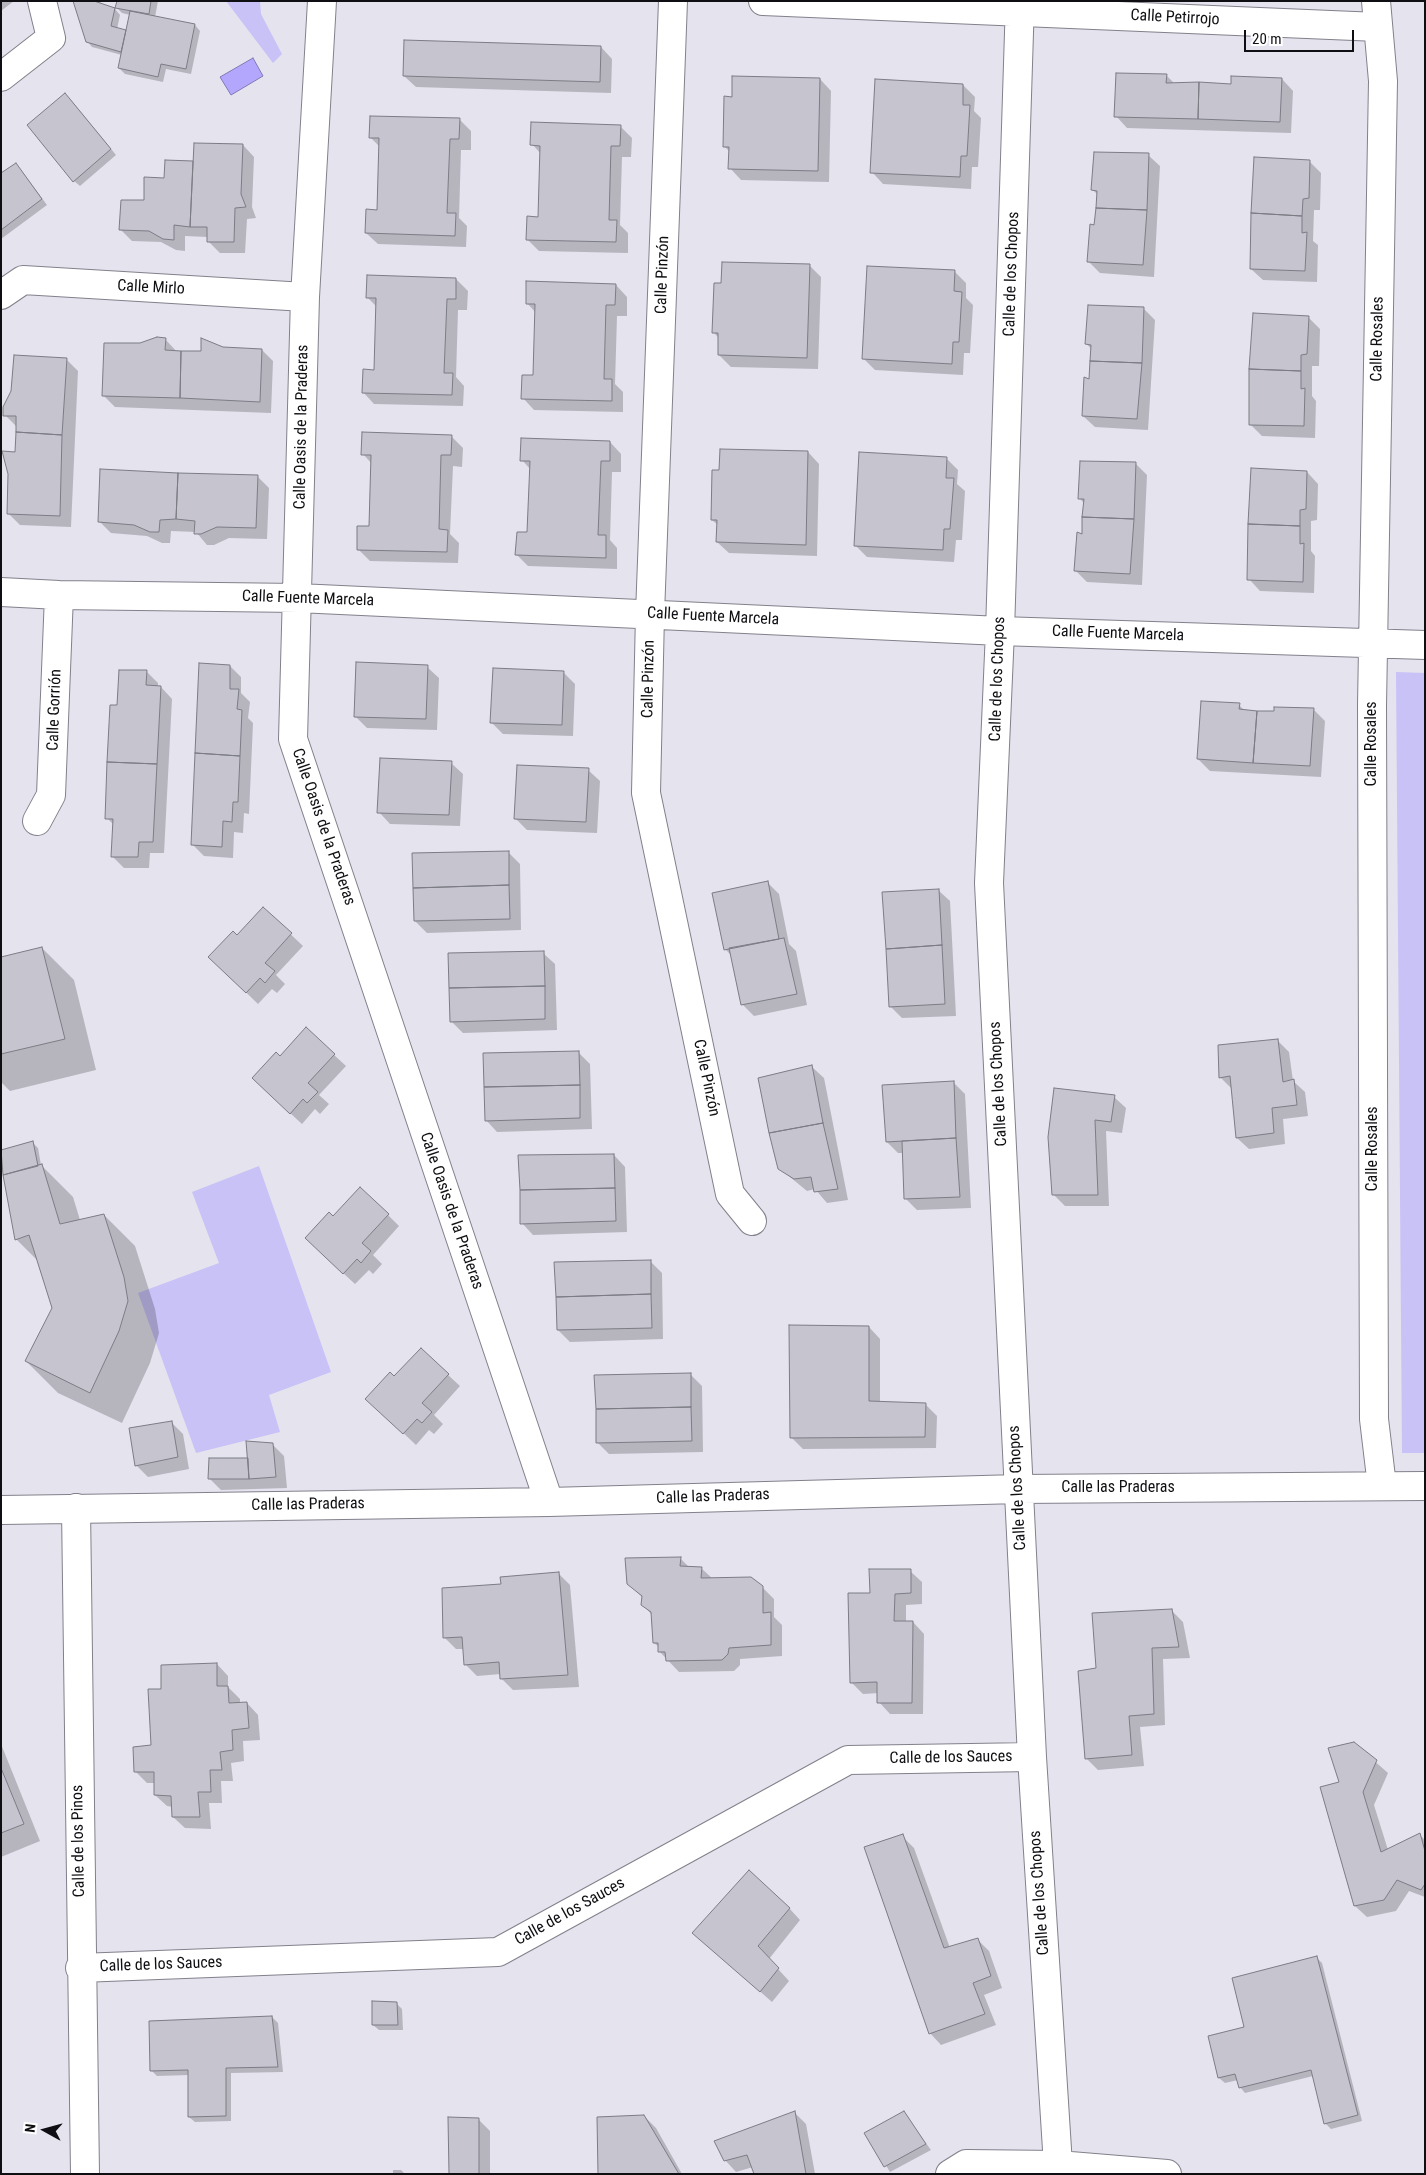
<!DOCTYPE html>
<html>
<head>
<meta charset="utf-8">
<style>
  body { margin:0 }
  #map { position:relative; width:1426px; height:2175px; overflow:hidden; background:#e4e3ee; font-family:"Roboto Condensed",sans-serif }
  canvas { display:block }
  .frame { position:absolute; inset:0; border:2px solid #0f0f13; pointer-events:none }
  .north { position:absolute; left:20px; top:2105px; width:50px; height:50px; -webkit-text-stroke:4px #fff; paint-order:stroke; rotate:277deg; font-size:14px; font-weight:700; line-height:20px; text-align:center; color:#0f0f13 }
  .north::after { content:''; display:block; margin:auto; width:18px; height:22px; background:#0f0f13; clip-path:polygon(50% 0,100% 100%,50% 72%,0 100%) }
  .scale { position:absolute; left:1244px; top:30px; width:110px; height:22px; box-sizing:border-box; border:2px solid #0f0f13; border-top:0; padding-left:6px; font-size:15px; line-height:18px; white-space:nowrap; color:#0f0f13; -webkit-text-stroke:4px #fff; paint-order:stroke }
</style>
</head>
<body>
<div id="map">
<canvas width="1426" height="2175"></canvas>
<div class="frame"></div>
<div class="north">N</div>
<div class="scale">20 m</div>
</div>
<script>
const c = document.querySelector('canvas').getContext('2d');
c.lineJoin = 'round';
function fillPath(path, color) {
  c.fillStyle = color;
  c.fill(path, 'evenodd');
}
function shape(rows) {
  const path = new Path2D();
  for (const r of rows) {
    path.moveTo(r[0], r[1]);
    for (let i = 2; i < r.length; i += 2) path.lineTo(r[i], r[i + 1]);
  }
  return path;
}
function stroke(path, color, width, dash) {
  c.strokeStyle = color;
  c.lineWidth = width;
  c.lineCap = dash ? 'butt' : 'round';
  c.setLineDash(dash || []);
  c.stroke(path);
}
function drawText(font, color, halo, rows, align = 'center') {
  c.font = font + ' "Roboto Condensed",sans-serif';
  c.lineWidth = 4;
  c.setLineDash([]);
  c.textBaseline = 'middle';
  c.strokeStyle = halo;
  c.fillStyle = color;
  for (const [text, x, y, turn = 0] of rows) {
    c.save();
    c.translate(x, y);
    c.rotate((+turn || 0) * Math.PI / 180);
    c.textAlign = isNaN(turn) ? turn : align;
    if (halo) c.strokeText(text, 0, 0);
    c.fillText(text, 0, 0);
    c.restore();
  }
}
const green = shape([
  [226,1,260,1,261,14,282,54,273,63],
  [1396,672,1425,673,1425,1453,1402,1453],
  [259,1166,331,1372,269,1395,280,1432,196,1453,138,1293,219,1263,192,1192]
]);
const water = shape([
  [253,58,263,76,231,95,220,77,253,58]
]);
const shadow = shape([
  [1,1,14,1,1,11],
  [74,1,101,1,100,5,115,9,120,15,117,29,126,32,130,15,122,13,117,8,118,1,158,1,155,17,195,25,200,31,191,74,166,69,163,82,125,74,119,68,122,55,92,47,87,41],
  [601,47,612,59,611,93,416,87,404,76],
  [1166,75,1175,84,1232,85,1282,79,1293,91,1291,133,1127,128,1116,116],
  [820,79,831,91,829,182,741,180,730,168,730,152,724,146],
  [963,85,975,97,974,111,981,118,978,167,972,167,971,189,883,184,872,172],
  [71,100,116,155,80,186,74,181],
  [460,120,471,131,471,150,461,150,459,218,467,226,466,247,378,244,366,233,378,211,380,147,371,138],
  [620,126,632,138,631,157,622,157,620,225,628,233,628,253,539,251,527,239,539,218,541,154,532,144],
  [243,145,254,157,252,207,256,218,247,219,245,253,220,253,208,241,208,237,185,236,185,251,176,250,161,242,132,241,120,229,166,180,166,162,195,162],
  [1148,155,1160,166,1154,277,1100,273,1089,262,1095,226,1098,195,1092,189],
  [1309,161,1321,173,1320,210,1314,210,1313,241,1318,245,1317,282,1263,280,1251,269],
  [21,170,47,205,1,239,1,175],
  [809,265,821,277,818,369,731,367,719,355,720,339,714,333,722,284],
  [955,272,966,283,966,298,973,305,970,353,964,353,963,375,875,370,864,359],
  [456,279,468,291,467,310,458,310,456,377,464,386,463,406,374,404,363,392,375,371,377,307,368,298],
  [616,285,627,297,627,316,617,316,615,384,623,392,623,412,534,410,523,398,534,377,536,313,527,303],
  [1143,308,1155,320,1148,430,1095,427,1083,416,1090,380,1092,350,1086,343],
  [1308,317,1320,329,1319,366,1312,366,1312,396,1316,401,1315,438,1262,436,1250,424],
  [165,339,177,352,202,353,223,348,262,350,273,361,271,413,115,407,103,395,141,345],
  [66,359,78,371,71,527,20,525,8,513,16,454,17,427,5,415],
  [451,436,463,448,462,467,453,466,450,534,459,543,458,563,370,561,358,549,370,528,372,464,363,454],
  [610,442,621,454,621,472,612,472,610,540,617,548,617,569,528,566,517,555,529,533,531,470,522,460],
  [808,452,819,464,817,556,729,553,717,542,718,525,712,520,721,471],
  [946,458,958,470,957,484,965,491,962,540,956,540,954,562,867,557,855,545],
  [1136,464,1147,475,1142,585,1087,582,1076,571,1083,535,1085,504,1079,498],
  [1307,472,1318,484,1317,520,1311,521,1311,551,1315,556,1314,593,1260,591,1249,579],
  [258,477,269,488,267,539,229,538,214,545,207,545,196,532,171,531,170,543,162,543,147,536,111,533,99,521],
  [230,666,241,677,241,693,250,702,248,718,253,723,249,814,244,813,243,833,234,832,233,858,204,856,192,844],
  [427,667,439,678,437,730,367,728,355,716],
  [146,671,158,683,158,687,161,687,172,699,164,853,150,853,149,868,124,868,112,856,114,825,107,818,119,706],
  [564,673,575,684,573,736,503,734,491,722],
  [1239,705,1245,711,1275,713,1313,709,1325,721,1321,777,1210,771,1198,759],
  [451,763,463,774,460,826,390,824,379,812],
  [588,770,600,781,597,833,527,830,516,819],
  [508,852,520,864,521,930,427,933,415,921],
  [768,883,779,894,789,944,796,951,807,1005,754,1016,742,1004,732,956,725,949],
  [938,890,950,901,956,1016,902,1018,890,1006],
  [264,909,303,946,276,975,285,984,277,993,272,989,258,1004,222,969,237,937],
  [42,948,74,980,96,1070,10,1091,1,1082,1,959],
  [543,953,555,964,557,1030,463,1033,451,1021],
  [306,1029,346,1066,319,1095,329,1104,320,1114,315,1109,302,1124,265,1090,280,1057],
  [1277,1040,1289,1052,1293,1081,1305,1092,1308,1116,1283,1119,1285,1144,1249,1149,1237,1138,1232,1089,1220,1077],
  [578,1052,590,1064,592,1129,497,1132,486,1120],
  [812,1067,824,1078,848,1200,827,1203,815,1189,807,1191,779,1168],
  [953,1082,965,1094,971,1208,917,1210,906,1199,903,1153,898,1153,887,1142],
  [1114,1097,1126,1108,1122,1133,1106,1131,1109,1206,1065,1206,1053,1194,1049,1137],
  [32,1142,38,1148,41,1165,73,1197,80,1220,104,1215,135,1246,155,1309,159,1333,150,1363,122,1423,58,1393,26,1361,53,1308,39,1262,16,1239,1,1164,1,1152],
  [614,1155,625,1167,627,1232,533,1235,522,1223],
  [388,1215,399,1226,373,1255,382,1264,373,1274,369,1270,355,1284,318,1250,333,1218],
  [650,1261,662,1273,663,1339,570,1342,558,1330],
  [869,1327,880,1339,880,1403,925,1404,937,1416,936,1448,803,1449,791,1437],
  [421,1350,460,1386,434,1415,443,1424,434,1434,429,1430,416,1445,379,1410,394,1378],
  [690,1374,702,1386,703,1452,609,1454,598,1443],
  [171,1422,183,1434,189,1469,148,1477,136,1465],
  [272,1444,284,1456,287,1488,221,1490,209,1478,249,1459],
  [680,1558,690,1568,701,1568,713,1579,762,1587,774,1599,774,1617,782,1625,782,1656,740,1659,740,1665,734,1671,679,1672,659,1651,659,1647,654,1643,652,1615,643,1605,643,1598,629,1584],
  [910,1571,922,1582,922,1604,906,1605,906,1622,913,1622,924,1634,923,1714,890,1714,879,1702,879,1693,863,1694,851,1682,871,1594],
  [559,1574,570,1585,579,1687,513,1690,501,1678,501,1674,477,1676,465,1664,464,1649,456,1649,444,1637,502,1585],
  [1171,1610,1183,1622,1190,1658,1163,1659,1165,1725,1140,1727,1144,1766,1098,1770,1086,1758,1097,1669],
  [217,1664,228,1676,228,1687,240,1699,240,1704,247,1703,258,1715,260,1740,243,1741,244,1761,231,1763,233,1781,221,1781,222,1803,209,1803,211,1829,185,1828,173,1817,173,1807,167,1806,155,1795,155,1783,147,1783,135,1771,152,1747,163,1690],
  [1354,1743,1388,1773,1374,1805,1388,1850,1420,1835,1425,1840,1425,1897,1409,1891,1396,1911,1367,1917,1355,1906,1340,1783],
  [1,1744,40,1841,1,1857],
  [902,1836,914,1848,950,1948,977,1939,989,1951,1002,1988,984,1995,996,2025,941,2045,930,2033],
  [789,1908,800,1920,769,1959,789,1981,772,2002,706,1944],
  [1317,1958,1322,1963,1362,2121,1331,2129,1325,2123,1313,2076,1245,2093,1240,2087,1238,2080,1225,2083,1219,2078,1209,2037,1246,2027],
  [397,2004,402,2009,403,2030,379,2030,373,2025],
  [272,2017,278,2023,283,2072,231,2073,231,2121,195,2122,189,2117,189,2075,157,2076,151,2070],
  [794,2112,806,2124,815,2174,755,2174,753,2167,736,2172,725,2160],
  [904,2113,931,2150,890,2172,866,2133],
  [644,2116,656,2128,682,2174,600,2174],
  [478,2119,490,2131,490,2174,451,2174],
  [393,2170,401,2170,405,2174,393,2174]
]);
const building = shape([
  [73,1,94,1,115,8,111,26,126,30,121,52,86,42,73,1],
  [117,1,151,1,149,14,115,8,117,1],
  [130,11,195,24,186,69,161,64,158,77,118,68,130,11],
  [404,40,601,46,600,82,403,76,404,40],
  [1116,73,1167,74,1166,83,1199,82,1198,119,1114,117,1116,73],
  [732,76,820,78,818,171,728,169,729,147,723,147,724,96,732,97,732,76],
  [1231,76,1282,78,1280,122,1198,119,1199,82,1231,84,1231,76],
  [875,79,963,84,963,105,970,105,967,156,961,156,960,177,870,173,875,79],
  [65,93,111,149,73,182,27,125,65,93],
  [370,116,460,118,459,139,450,139,447,213,456,213,455,236,365,233,366,209,377,210,379,138,369,138,370,116],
  [531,122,621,125,620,146,611,146,609,220,617,220,616,242,526,240,527,216,538,217,540,146,530,145,531,122],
  [194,143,243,144,241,194,246,207,235,208,234,242,207,242,207,227,190,227,194,143],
  [1094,152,1149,153,1147,210,1096,208,1097,191,1091,190,1094,152],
  [1254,157,1310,160,1309,198,1303,199,1302,216,1251,213,1254,157],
  [165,160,193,161,190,227,174,225,174,240,163,239,149,231,119,230,121,200,144,200,144,177,164,178,165,160],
  [16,163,42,199,1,230,1,173,16,163],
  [1096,208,1147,210,1143,265,1087,262,1090,224,1094,225,1096,208],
  [1251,213,1302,216,1302,233,1307,232,1305,271,1250,269,1251,213],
  [722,262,810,264,807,358,718,355,718,333,712,333,714,283,721,283,722,262],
  [867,266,955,270,954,291,962,292,959,342,953,342,952,364,862,359,867,266],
  [367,275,456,278,456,299,447,299,444,373,453,373,452,395,362,393,363,369,374,370,376,298,366,298,367,275],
  [526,281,616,284,615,305,606,305,604,379,612,379,612,401,521,399,522,375,533,375,535,304,526,304,526,281],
  [1088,305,1144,307,1142,363,1090,361,1091,345,1085,344,1088,305],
  [1253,313,1309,316,1307,354,1301,355,1301,371,1249,369,1253,313],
  [157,337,166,338,165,350,181,351,180,398,102,396,104,343,140,343,157,337],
  [201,338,223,347,262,349,260,402,180,398,181,351,201,351,201,338],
  [14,355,67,358,62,435,16,432,16,416,3,416,3,407,11,391,14,355],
  [1090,361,1142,363,1137,419,1082,416,1084,377,1089,379,1090,361],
  [1249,369,1301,371,1301,389,1305,388,1304,426,1249,425,1249,369],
  [16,432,62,435,60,516,7,514,8,474,2,451,15,452,16,432],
  [362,432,452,435,451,455,441,455,439,529,448,530,447,552,357,550,357,526,369,526,371,455,361,455,362,432],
  [521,438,610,441,610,461,601,461,598,535,606,535,606,558,515,555,517,532,527,532,530,461,520,461,521,438],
  [720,449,808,451,806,545,716,542,717,520,711,520,712,470,719,470,720,449],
  [859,452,947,457,946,478,954,478,950,529,944,529,943,550,854,546,859,452],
  [1080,461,1136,462,1134,519,1082,517,1084,499,1078,499,1080,461],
  [1251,468,1307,471,1306,509,1300,510,1300,526,1248,524,1251,468],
  [100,469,178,473,176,519,160,520,159,532,150,532,134,525,98,522,100,469],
  [178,473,258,475,256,528,217,527,201,534,194,534,195,521,176,519,178,473],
  [1082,517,1134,519,1130,574,1074,571,1077,532,1082,534,1082,517],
  [1248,524,1300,526,1300,544,1304,543,1303,582,1247,580,1248,524],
  [356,662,428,665,426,719,354,717,356,662],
  [199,663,230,665,230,689,239,689,237,709,242,710,240,756,195,753,199,663],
  [493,668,564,671,562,725,490,723,493,668],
  [119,670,147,670,146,685,161,686,157,764,107,762,110,705,117,705,119,670],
  [1201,701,1240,703,1239,709,1257,711,1253,763,1197,759,1201,701],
  [1274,707,1314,708,1310,766,1253,763,1257,711,1274,711,1274,707],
  [195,753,240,756,238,802,233,802,232,822,223,821,222,847,191,845,195,753],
  [380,758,452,761,449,815,377,813,380,758],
  [107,762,157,764,153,842,139,842,138,857,111,857,113,819,105,819,107,762],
  [517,765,589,768,586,822,514,819,517,765],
  [509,851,509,885,413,888,412,853,509,851],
  [768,881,779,939,724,950,712,893,768,881],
  [509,885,510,919,414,921,413,888,509,885],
  [939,889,942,945,886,949,882,892,939,889],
  [263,907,292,933,265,963,275,971,265,983,260,978,246,993,208,957,233,931,237,935,263,907],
  [784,938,797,994,741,1005,729,948,784,938],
  [942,945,945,1004,889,1007,886,949,942,945],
  [42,947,65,1039,1,1054,1,957,42,947],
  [544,951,545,986,449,988,448,953,544,951],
  [545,986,545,1019,450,1022,449,988,545,986],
  [306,1027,335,1054,308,1083,318,1092,307,1103,303,1099,290,1114,252,1078,276,1052,280,1056,306,1027],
  [1278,1039,1283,1082,1294,1079,1297,1105,1272,1108,1274,1133,1236,1138,1230,1076,1219,1078,1218,1045,1278,1039],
  [579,1051,580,1085,484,1087,483,1053,579,1051],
  [812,1065,823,1123,769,1133,758,1078,812,1065],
  [954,1081,956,1138,886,1142,882,1085,954,1081],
  [580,1085,580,1118,485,1121,484,1087,580,1085],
  [1054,1088,1115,1095,1111,1122,1095,1120,1098,1195,1052,1195,1048,1137,1054,1088],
  [823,1123,838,1189,814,1192,811,1177,794,1179,778,1169,769,1133,823,1123],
  [956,1138,960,1197,904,1199,902,1141,956,1138],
  [33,1141,38,1166,3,1175,1,1150,33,1141],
  [614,1154,615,1188,520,1190,518,1155,614,1154],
  [42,1164,60,1224,104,1214,124,1277,128,1301,119,1331,90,1393,25,1361,52,1308,29,1235,15,1240,3,1175,42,1164],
  [360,1187,389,1214,362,1243,371,1251,361,1263,357,1259,343,1274,305,1238,329,1212,333,1216,360,1187],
  [615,1188,616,1221,520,1224,520,1190,615,1188],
  [651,1260,651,1294,556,1297,554,1262,651,1260],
  [651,1294,652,1328,557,1330,556,1297,651,1294],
  [789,1325,869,1326,869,1401,926,1403,925,1437,790,1438,789,1325],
  [421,1348,449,1374,422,1403,432,1412,422,1423,417,1419,403,1434,365,1399,390,1372,394,1376,421,1348],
  [691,1373,691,1407,596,1409,594,1375,691,1373],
  [691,1407,692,1441,596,1443,596,1409,691,1407],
  [172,1421,178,1457,135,1466,129,1428,172,1421],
  [246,1441,273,1443,276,1477,249,1479,246,1441],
  [209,1458,248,1458,249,1479,208,1479,209,1458],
  [681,1557,680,1566,702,1567,701,1578,751,1577,763,1586,763,1613,771,1612,771,1645,729,1648,728,1654,722,1660,666,1661,665,1652,658,1652,658,1643,653,1643,651,1612,641,1605,642,1596,627,1584,625,1558,681,1557],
  [869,1569,911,1569,911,1593,895,1594,894,1621,913,1621,912,1703,877,1703,877,1682,850,1683,848,1593,870,1593,869,1569],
  [559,1572,568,1675,500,1679,499,1662,464,1665,462,1637,443,1638,442,1588,501,1584,500,1577,559,1572],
  [1172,1609,1179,1647,1152,1648,1154,1714,1129,1716,1132,1755,1085,1759,1078,1671,1096,1668,1092,1613,1172,1609],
  [217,1663,217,1686,228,1686,229,1703,247,1702,249,1728,232,1730,233,1750,220,1752,222,1770,210,1770,211,1792,198,1792,200,1817,172,1817,171,1796,154,1795,154,1772,134,1772,133,1747,151,1745,148,1689,161,1689,161,1665,217,1663],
  [1354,1742,1377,1760,1363,1792,1381,1852,1420,1833,1425,1851,1425,1884,1421,1890,1397,1880,1384,1900,1354,1906,1320,1787,1339,1782,1328,1748,1354,1742],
  [1,1768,24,1824,1,1833,1,1768],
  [903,1834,944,1948,978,1938,991,1976,973,1983,985,2014,929,2034,864,1847,903,1834],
  [749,1870,790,1908,758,1946,779,1968,760,1992,692,1933,749,1870],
  [1317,1956,1358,2115,1324,2124,1311,2070,1239,2088,1235,2074,1218,2078,1208,2036,1244,2027,1232,1978,1317,1956],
  [372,2001,397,2002,398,2025,372,2025,372,2001],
  [272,2016,278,2067,226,2068,226,2116,188,2117,188,2070,150,2071,149,2021,272,2016],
  [795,2111,806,2174,754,2174,747,2155,724,2161,714,2141,795,2111],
  [904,2111,926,2144,884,2167,864,2133,904,2111],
  [644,2115,679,2174,598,2174,597,2117,644,2115],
  [448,2117,479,2118,479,2174,449,2174,448,2117]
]);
const minor = shape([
  [322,1,305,297,293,739,549,1502],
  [673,1,650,614,646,793,730,1194,752,1221],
  [763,1,1378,27],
  [1020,1,1000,631,989,883,1032,1757,1058,2165],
  [1376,1,1383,81,1372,705,1374,1419,1382,1486],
  [1,77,51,38,42,1],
  [1,295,23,280,305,297],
  [1,592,59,595,298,598,1000,631,1425,645],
  [37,821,51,795,59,595],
  [76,1508,85,2174],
  [1,1510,549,1502,1018,1489,1425,1486],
  [80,1968,498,1952,848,1760,1032,1757],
  [950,2174,966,2164,1058,2165,1167,2174]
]);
const streetNames = [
  ["Calle Petirrojo",1175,18,3],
  ["Calle de los Chopos",1012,274,-88],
  ["Calle Pinzón",663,275,-88],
  ["Calle Mirlo",151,288,3],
  ["Calle Rosales",1378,339,-89],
  ["Calle Oasis de la Praderas",302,427,-89],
  ["Calle Fuente Marcela",308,599,2],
  ["Calle Fuente Marcela",713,617,3],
  ["Calle Fuente Marcela",1118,634,2],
  ["Calle Pinzón",649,679,-89],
  ["Calle de los Chopos",998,679,-88],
  ["Calle Gorrión",55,710,-88],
  ["Calle Rosales",1372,744,-90],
  ["Calle Oasis de la Praderas",323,827,71],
  ["Calle Pinzón",706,1078,78],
  ["Calle de los Chopos",999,1084,-93],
  ["Calle Rosales",1373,1149,-90],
  ["Calle Oasis de la Praderas",451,1211,71],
  ["Calle de los Chopos",1018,1488,-93],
  ["Calle las Praderas",1118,1488],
  ["Calle las Praderas",713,1497,-2],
  ["Calle las Praderas",308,1505,-1],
  ["Calle de los Sauces",951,1758,-1],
  ["Calle de los Pinos",79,1841,-91],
  ["Calle de los Chopos",1040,1893,-94],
  ["Calle de los Sauces",570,1912,-29],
  ["Calle de los Sauces",161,1965,-2]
];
fillPath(green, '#c8c2f7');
fillPath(water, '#b2a7fc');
stroke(water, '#8179b6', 1);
fillPath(shadow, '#0003');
fillPath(building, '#c5c4cf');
stroke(building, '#7c7c85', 1);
stroke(minor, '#82818b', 30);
stroke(minor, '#fff', 28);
drawText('16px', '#0f0f13', '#fff', streetNames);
</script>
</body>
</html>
